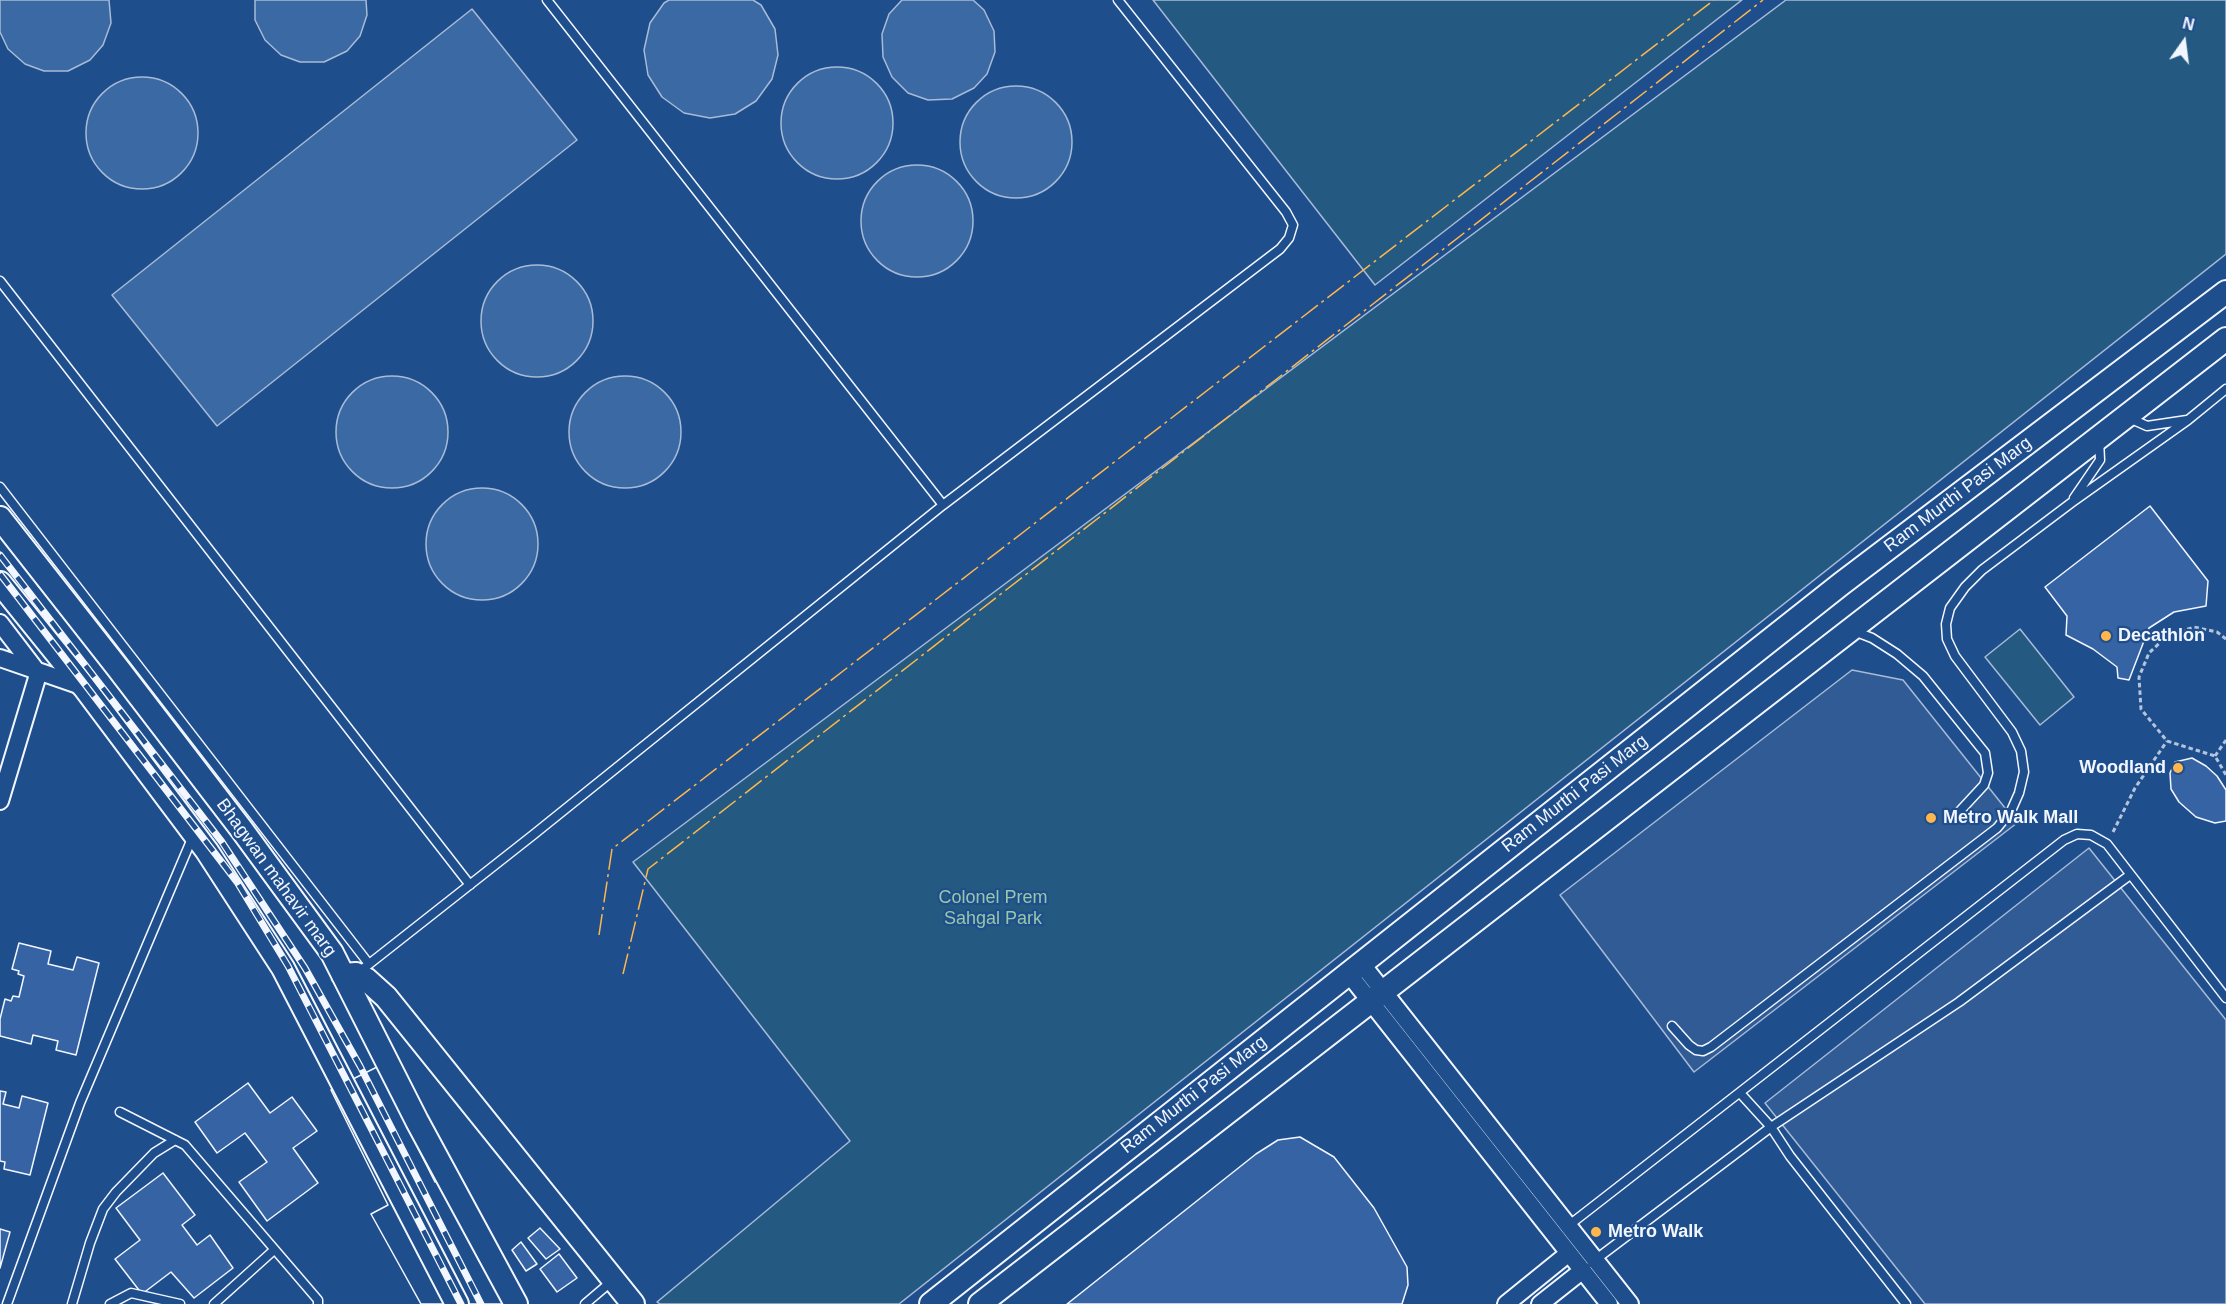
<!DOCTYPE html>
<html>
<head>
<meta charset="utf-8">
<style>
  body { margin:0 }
  #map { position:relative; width:2226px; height:1304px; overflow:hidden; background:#1f4e8c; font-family:Arial,sans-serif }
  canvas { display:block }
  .north { position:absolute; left:2154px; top:12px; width:60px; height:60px; -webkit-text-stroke:4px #1f4e8c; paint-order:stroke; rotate:14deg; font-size:16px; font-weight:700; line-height:24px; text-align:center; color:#f2f6ff }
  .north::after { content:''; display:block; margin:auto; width:21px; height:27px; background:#f2f6ff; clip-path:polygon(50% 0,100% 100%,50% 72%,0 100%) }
</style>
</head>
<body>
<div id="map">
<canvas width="2226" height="1304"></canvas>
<div class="north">N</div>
</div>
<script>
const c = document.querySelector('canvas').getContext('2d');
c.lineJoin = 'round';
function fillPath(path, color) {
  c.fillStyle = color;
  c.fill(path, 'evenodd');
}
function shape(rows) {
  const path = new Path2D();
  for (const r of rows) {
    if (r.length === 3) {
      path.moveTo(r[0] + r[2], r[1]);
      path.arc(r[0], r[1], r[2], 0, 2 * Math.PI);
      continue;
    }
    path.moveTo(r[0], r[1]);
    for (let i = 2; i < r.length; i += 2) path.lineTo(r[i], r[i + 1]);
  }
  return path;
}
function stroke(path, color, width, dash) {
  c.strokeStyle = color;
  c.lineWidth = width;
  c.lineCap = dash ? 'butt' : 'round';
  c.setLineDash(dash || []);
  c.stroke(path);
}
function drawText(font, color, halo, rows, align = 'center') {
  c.font = font + ' Arial,sans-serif';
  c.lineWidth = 4.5;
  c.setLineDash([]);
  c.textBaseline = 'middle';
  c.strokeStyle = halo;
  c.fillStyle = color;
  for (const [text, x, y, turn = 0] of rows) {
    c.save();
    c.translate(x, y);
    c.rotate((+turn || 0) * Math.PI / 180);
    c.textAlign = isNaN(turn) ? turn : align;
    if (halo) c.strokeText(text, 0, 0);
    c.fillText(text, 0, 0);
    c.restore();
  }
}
const green = shape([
  [1153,0,1742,0,1375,285,1153,0],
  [1786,0,2226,0,2226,254,899,1304,660,1304,657,1302,850,1141,633,862,1786,0],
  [2020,629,2074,697,2040,725,1985,657,2020,629]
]);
const parking = shape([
  [1852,670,1903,680,2017,823,1694,1072,1560,895,1852,670],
  [2089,848,2226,1020,2226,1304,1925,1304,1765,1103,2089,848]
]);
const water = shape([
  [109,0,111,23,103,45,90,60,68,71,44,71,25,64,8,49,0,32,0,0,109,0],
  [255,0,366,0,367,15,360,36,347,51,324,62,300,62,281,55,265,40,255,20,255,0],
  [669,0,753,0,761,5,775,29,778,55,772,79,756,101,735,114,710,118,684,113,662,97,648,75,644,50,650,23,664,3,669,0],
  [902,0,973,0,984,10,994,31,995,52,987,74,974,88,952,99,928,100,908,93,892,77,883,57,882,34,889,14,902,0],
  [472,9,577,140,217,426,112,295,472,9],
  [837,123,56],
  [142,133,56],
  [1016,142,56],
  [917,221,56],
  [537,321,56],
  [625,432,56],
  [392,432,56],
  [482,544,56]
]);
const building = shape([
  [2150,506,2208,581,2206,606,2174,612,2149,628,2129,680,2118,678,2117,667,2093,649,2066,635,2067,616,2045,587,2150,506],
  [2192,758,2206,766,2217,776,2226,790,2226,821,2215,823,2196,817,2179,802,2171,789,2170,773,2175,762,2192,758],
  [19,943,51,951,48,964,73,970,77,957,99,963,76,1055,56,1050,58,1041,33,1035,31,1044,0,1036,0,1019,5,999,11,1001,13,996,19,997,24,976,18,974,19,971,12,969,19,943],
  [377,1067,435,1182,451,1172,525,1304,421,1304,371,1214,388,1205,331,1090,377,1067],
  [377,1067,435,1182,451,1172,525,1304,421,1304,371,1214,388,1205,331,1090,377,1067],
  [248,1083,270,1113,292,1097,317,1131,293,1148,318,1183,267,1221,239,1182,267,1162,245,1133,217,1153,195,1122,248,1083],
  [0,1091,6,1092,3,1104,19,1108,22,1096,48,1103,30,1175,4,1169,5,1162,0,1161,0,1091],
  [1300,1137,1334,1157,1374,1208,1407,1267,1408,1285,1402,1304,1067,1304,1256,1154,1278,1140,1300,1137],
  [163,1173,195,1215,182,1225,197,1245,210,1235,233,1268,194,1298,171,1272,142,1294,115,1259,140,1240,116,1208,163,1173],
  [540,1228,560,1249,546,1259,528,1238,540,1228],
  [0,1229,10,1232,0,1268,0,1229],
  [521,1242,537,1264,526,1271,512,1250,521,1242],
  [559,1254,577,1278,557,1292,540,1269,559,1254]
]);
const path = shape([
  [2226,639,2217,632,2194,627,2167,636,2149,653,2139,677,2141,709,2167,741,2215,756,2226,775],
  [2215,756,2226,740],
  [2113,832,2135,788,2167,741]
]);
const lane = shape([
  [547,0,943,505],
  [0,281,470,885],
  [2127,417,2147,426,2187,420],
  [0,487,369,964],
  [2074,498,2100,460,2099,440],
  [1854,631,1872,638,1897,654,1923,676,1985,753,1988,773,1984,785,1959,812],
  [359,972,533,835,943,505,1280,249,1289,238,1293,225,1286,212,1118,0],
  [1672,1026,1689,1045,1696,1050,1703,1051,1711,1047,1997,828,2011,811,2019,793,2024,772,2021,751,2012,732,1955,656,1947,639,1946,624,1950,608,1965,587,1982,570,2071,503,2188,420,2226,389],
  [1740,1093,1771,1127,1790,1156,1906,1304],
  [120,1112,185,1145,318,1300,318,1304],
  [1568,1226,2064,840,2077,834,2091,835,2107,844,2226,998],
  [1595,1260,1771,1127,1959,1002,2130,875],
  [7,1304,80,1103,193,836],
  [72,1304,90,1243,103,1209,116,1192,154,1153,175,1140],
  [110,1304,131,1293,180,1304],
  [214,1304,274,1250],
  [585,1304,612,1281]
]);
const street = shape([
  [0,623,36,670,37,678,0,801],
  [0,658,84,687],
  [1361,963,1630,1304],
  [1348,973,1609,1304],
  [1506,1304,1569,1253],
  [1540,1304,1583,1270]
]);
const secondary = shape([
  [0,518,117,667,242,830,332,953,417,1121,516,1304],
  [0,583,84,687,207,851,283,968,457,1304],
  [343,975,356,974,366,979,386,997,633,1304],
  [931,1304,1841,584,2226,292],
  [980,1304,2226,339]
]);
const rail = shape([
  [0,555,222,842,305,968,360,1066,481,1304],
  [0,574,237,882,288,966,461,1304]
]);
const power = shape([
  [599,935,612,849,1714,0],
  [623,974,648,869,1763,0]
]);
const markers = [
  [2106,636,6,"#ffb74d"],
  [2178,768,6,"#ffb74d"],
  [1931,818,6,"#ffb74d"],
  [1596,1232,6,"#ffb74d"]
];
const streetNames = [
  ["Ram Murthi Pasi Marg",1958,495,-37],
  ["Ram Murthi Pasi Marg",1575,794,-38],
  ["Bhagwan mahavir marg",276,878,54],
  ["Ram Murthi Pasi Marg",1194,1095,-38]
];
const poiNames = [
  ["Decathlon",2118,636],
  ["Woodland",2166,768,"right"],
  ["Metro Walk Mall",1943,818],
  ["Metro Walk",1608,1232]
];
const parkNames = [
  ["Colonel Prem",993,898],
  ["Sahgal Park",993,919]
];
fillPath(green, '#245a82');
stroke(green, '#a8bbd7', 1.5);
fillPath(parking, '#305b95');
stroke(parking, '#a8bbd7', 1.5);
fillPath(water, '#3b69a3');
stroke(water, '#a8bbd7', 1.5);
fillPath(building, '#3563a3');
stroke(building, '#f2f6ff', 1.5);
stroke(lane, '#f2f6ff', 11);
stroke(street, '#f2f6ff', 20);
stroke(secondary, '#f2f6ff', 26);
stroke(path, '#b3c4dc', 3, [4.5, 3]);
stroke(lane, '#1f4e8c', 8);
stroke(street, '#1f4e8c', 16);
stroke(secondary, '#1f4e8c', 22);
stroke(rail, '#f2f6ff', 7);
stroke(rail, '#1f4e8c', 4.5, [14]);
stroke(power, '#ffb74d', 1.5, [21, 4.5, 3, 4.5]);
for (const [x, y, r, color] of markers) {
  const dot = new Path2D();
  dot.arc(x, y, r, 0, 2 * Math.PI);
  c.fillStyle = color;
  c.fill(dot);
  stroke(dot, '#1f4e8c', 2);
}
drawText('18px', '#f2f6ff', '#1f4e8c', streetNames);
drawText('bold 18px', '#f2f6ff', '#1f4e8c', poiNames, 'left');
drawText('18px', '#97c8a6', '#1f4e8c', parkNames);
</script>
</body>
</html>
